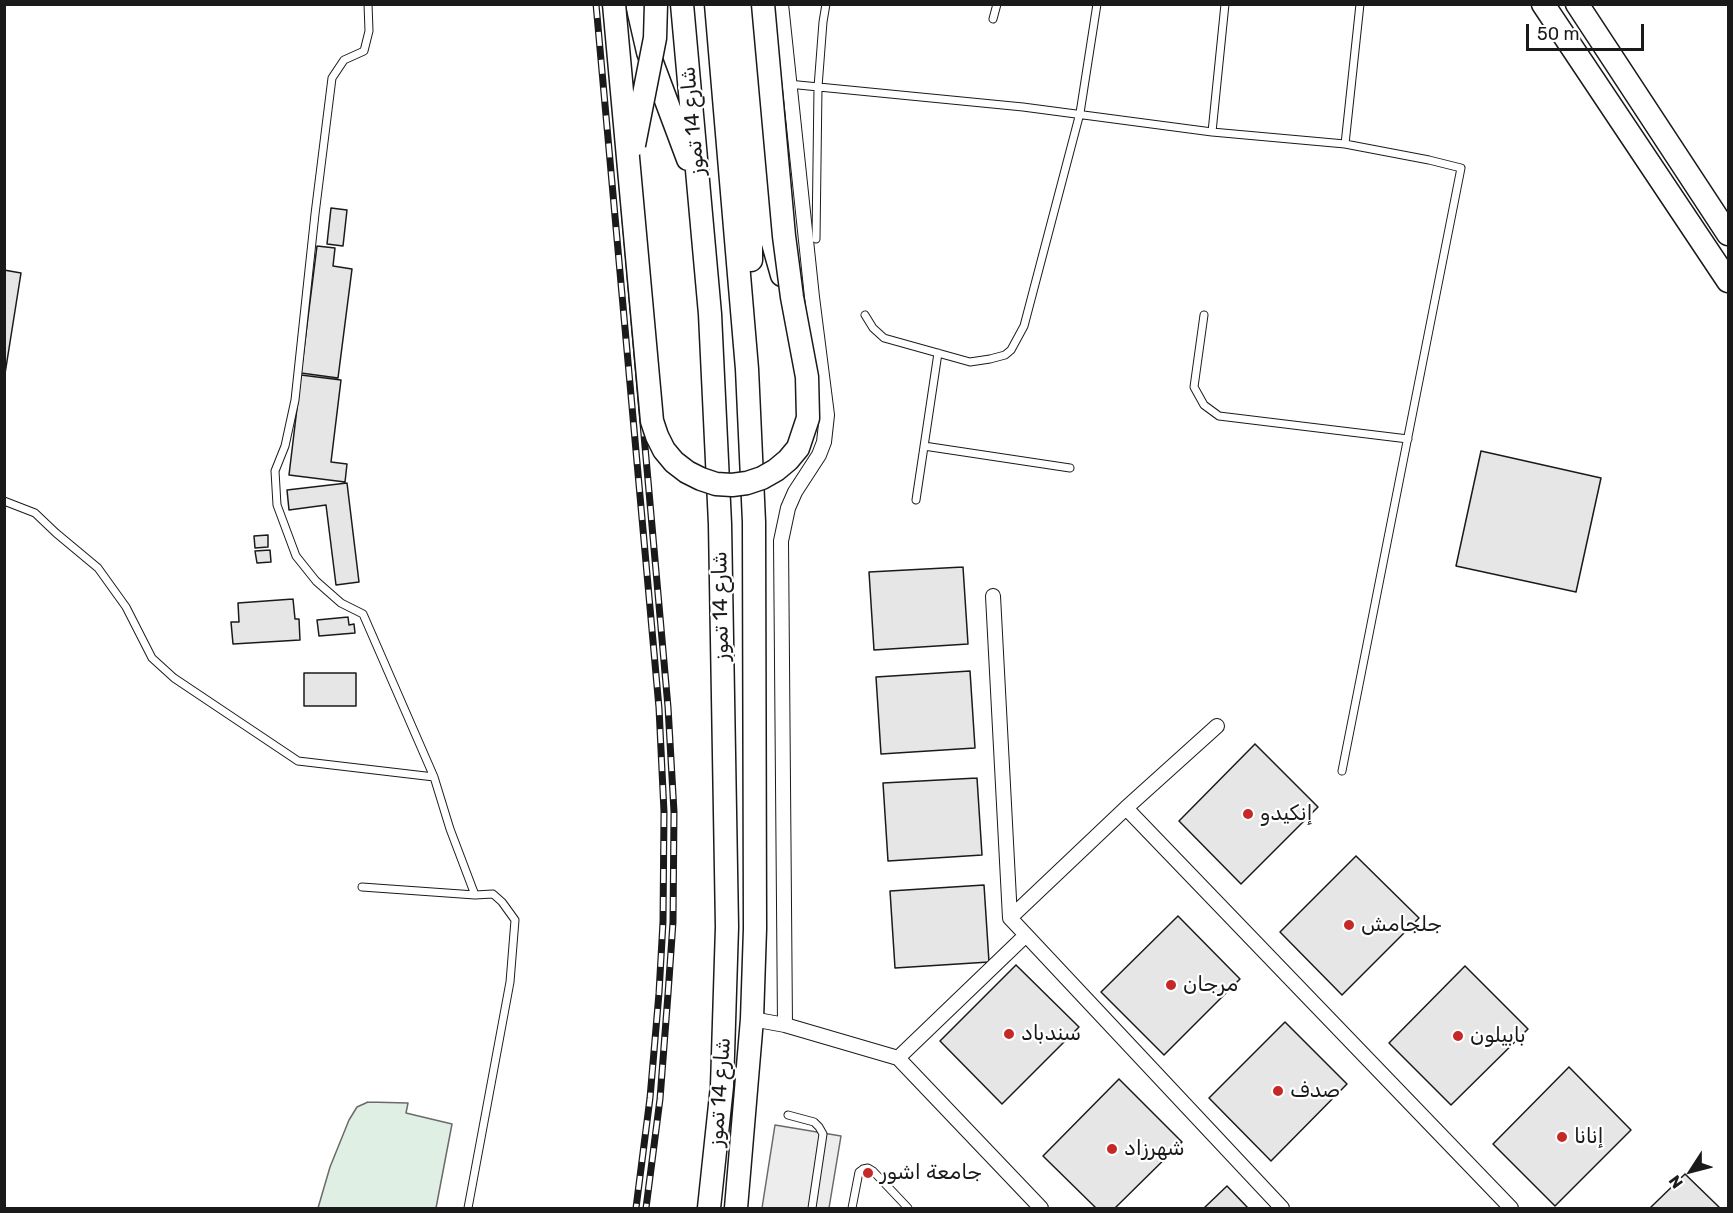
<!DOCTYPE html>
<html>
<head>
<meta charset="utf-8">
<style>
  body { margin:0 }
  #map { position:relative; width:1733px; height:1213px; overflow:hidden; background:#fff; font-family:Rubik,sans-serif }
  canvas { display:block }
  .frame { position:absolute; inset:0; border:6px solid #1a1a1a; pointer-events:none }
  .north { position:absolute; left:1661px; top:1141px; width:60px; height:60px; -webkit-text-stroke:4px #fff; paint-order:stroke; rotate:234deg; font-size:16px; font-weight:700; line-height:24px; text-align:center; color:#1a1a1a }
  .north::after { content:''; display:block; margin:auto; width:21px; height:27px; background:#1a1a1a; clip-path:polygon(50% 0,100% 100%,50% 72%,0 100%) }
  .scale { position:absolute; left:1526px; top:24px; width:118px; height:27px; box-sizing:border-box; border:3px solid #1a1a1a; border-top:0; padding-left:8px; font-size:18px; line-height:21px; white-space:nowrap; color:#1a1a1a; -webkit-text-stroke:4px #fff; paint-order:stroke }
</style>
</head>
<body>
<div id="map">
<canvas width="1733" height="1213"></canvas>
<div class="frame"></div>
<div class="north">N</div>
<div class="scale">50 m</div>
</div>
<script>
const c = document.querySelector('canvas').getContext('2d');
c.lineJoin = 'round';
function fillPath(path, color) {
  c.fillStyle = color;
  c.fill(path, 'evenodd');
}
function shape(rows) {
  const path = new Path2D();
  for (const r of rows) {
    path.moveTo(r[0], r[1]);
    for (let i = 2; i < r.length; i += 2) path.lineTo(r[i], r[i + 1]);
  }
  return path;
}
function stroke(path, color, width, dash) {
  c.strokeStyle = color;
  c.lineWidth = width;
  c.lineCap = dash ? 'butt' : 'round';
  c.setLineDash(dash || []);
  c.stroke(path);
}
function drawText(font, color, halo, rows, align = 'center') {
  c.font = font + ' Rubik,"Noto Naskh Arabic",sans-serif';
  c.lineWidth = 4.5;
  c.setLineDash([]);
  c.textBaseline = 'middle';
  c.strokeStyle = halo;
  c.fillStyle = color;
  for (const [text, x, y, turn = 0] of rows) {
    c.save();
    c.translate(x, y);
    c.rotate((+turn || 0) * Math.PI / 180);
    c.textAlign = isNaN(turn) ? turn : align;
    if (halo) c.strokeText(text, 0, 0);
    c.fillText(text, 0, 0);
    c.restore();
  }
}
const green = shape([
  [368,1102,408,1103,406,1113,452,1124,436,1208,318,1208,330,1167,349,1120,357,1107,368,1102]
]);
const parking = shape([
  [775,1125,841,1136,829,1208,762,1208,775,1125]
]);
const building = shape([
  [331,208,347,210,343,246,327,244,331,208],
  [317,246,335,248,333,266,352,269,338,378,301,373,317,246],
  [4,270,21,273,4,380,4,270],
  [301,375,341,380,331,462,347,464,345,482,289,475,301,375],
  [1481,451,1601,478,1576,592,1456,566,1481,451],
  [347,483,359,582,336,585,326,505,289,510,287,490,347,483],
  [268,535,268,547,255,548,254,536,268,535],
  [270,550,271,562,257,563,255,551,270,550],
  [963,567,968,644,874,650,869,572,963,567],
  [293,599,295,619,299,619,300,640,233,644,231,622,239,622,238,603,293,599],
  [348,617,349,625,354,624,355,633,319,636,317,620,348,617],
  [970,671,975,748,881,754,876,677,970,671],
  [304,673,356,673,356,706,304,706,304,673],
  [1255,744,1318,807,1241,884,1179,821,1255,744],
  [977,778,982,855,888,861,883,783,977,778],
  [1356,856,1419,918,1342,995,1280,932,1356,856],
  [984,885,989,962,895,968,890,891,984,885],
  [1178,916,1240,979,1164,1055,1101,992,1178,916],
  [1016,965,1079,1027,1002,1104,940,1041,1016,965],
  [1465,966,1528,1029,1451,1105,1389,1043,1465,966],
  [1285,1022,1347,1084,1271,1161,1209,1098,1285,1022],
  [1569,1067,1631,1130,1555,1206,1493,1144,1569,1067],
  [1119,1079,1182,1142,1115,1208,1096,1208,1043,1156,1119,1079],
  [1685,1174,1720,1208,1650,1208,1685,1174],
  [1227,1186,1248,1208,1204,1208,1227,1186]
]);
const lane = shape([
  [368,4,369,31,364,51,344,60,332,78,315,214,295,400,285,446,275,471,277,505,296,556,316,581,341,603,363,614,434,777,450,829,475,895,493,894,502,902,515,920,510,982,468,1208],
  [993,19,997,4],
  [788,84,1023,107,1212,132,1345,144,1429,160,1461,168,1342,771],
  [1212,132,1225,4],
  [1345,144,1360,4],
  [816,239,818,87,823,22,826,4],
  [865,315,873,328,884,338,970,362,990,359,1005,355,1011,350,1024,326,1080,113,1097,4],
  [1204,315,1194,387,1204,405,1219,416,1408,439],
  [924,446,1070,468],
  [916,500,938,353],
  [4,501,35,513,56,533,98,568,126,607,152,658,174,678,298,761,434,777],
  [362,887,475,895],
  [788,1115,814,1122,819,1127,823,1134,812,1208],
  [852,1208,859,1172,863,1169,868,1168,873,1171,908,1208]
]);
const street = shape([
  [781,4,812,297,827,415,824,442,819,455,795,492,788,508,781,541,785,1025],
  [993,596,1010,918],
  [1217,726,1126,808,1511,1208],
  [1026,935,1010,918,1126,808],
  [752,1019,785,1025,898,1058,1041,1208],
  [898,1058,1026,935,1282,1208]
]);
const primary = shape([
  [637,4,648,52,688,159],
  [682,4,710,314,720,524,727,927,722,1086,709,1208],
  [716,4,747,369,754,522,755,929,752,1019,736,1208],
  [732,4,751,227,751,260],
  [748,4,769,229,782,275],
  [1543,4,1728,281],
  [1577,4,1728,234]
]);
const rail = shape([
  [596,4,659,708,664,812,663,922,659,993,650,1098,636,1208],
  [606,4,668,707,674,812,673,922,668,994,660,1099,646,1208]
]);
const primaryBridge = shape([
  [614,4,652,421,657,436,664,450,674,462,687,472,701,479,716,484,732,485,747,483,762,478,776,470,788,460,798,448,808,418,807,377,792,297,784,236,763,4],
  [634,145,655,38,656,4]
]);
const markers = [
  [1248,814,6,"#c62828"],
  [1349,925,6,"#c62828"],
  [1171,985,6,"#c62828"],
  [1009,1034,6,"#c62828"],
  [1458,1036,6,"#c62828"],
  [1278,1091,6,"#c62828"],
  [1562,1137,6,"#c62828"],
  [1112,1149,6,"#c62828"],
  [868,1173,6,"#c62828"]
];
const streetNames = [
  ["شارع 14 تموز",693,121,-95],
  ["شارع 14 تموز",721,606,-91],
  ["شارع 14 تموز",720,1092,-86]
];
const poiNames = [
  ["إنكيدو",1260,814],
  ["جلجامش",1361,925],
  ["مرجان",1183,985],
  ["سندباد",1021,1034],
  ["بابيلون",1470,1036],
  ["صدف",1290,1091],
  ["إنانا",1574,1137],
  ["شهرزاد",1124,1149],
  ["جامعة اشور",880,1173]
];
fillPath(green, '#e0efe3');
stroke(green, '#6a6a6a', 1.5);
fillPath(parking, '#ededed');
stroke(parking, '#6a6a6a', 1.5);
fillPath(building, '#e6e6e6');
stroke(building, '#1a1a1a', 1.5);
stroke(lane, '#1a1a1a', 9);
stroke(street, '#1a1a1a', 16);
stroke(primary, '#1a1a1a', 25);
stroke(lane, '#fff', 7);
stroke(street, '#fff', 14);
stroke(primary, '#fff', 22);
stroke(rail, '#1a1a1a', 7);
stroke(rail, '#fff', 4.5, [14]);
stroke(primaryBridge, '#1a1a1a', 25, []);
stroke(primaryBridge, '#fff', 22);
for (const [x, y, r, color] of markers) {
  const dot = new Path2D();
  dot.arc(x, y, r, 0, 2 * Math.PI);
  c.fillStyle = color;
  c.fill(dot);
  stroke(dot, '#fff', 2);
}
drawText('21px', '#1a1a1a', '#fff', streetNames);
drawText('21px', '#1a1a1a', '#fff', poiNames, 'left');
</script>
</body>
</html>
